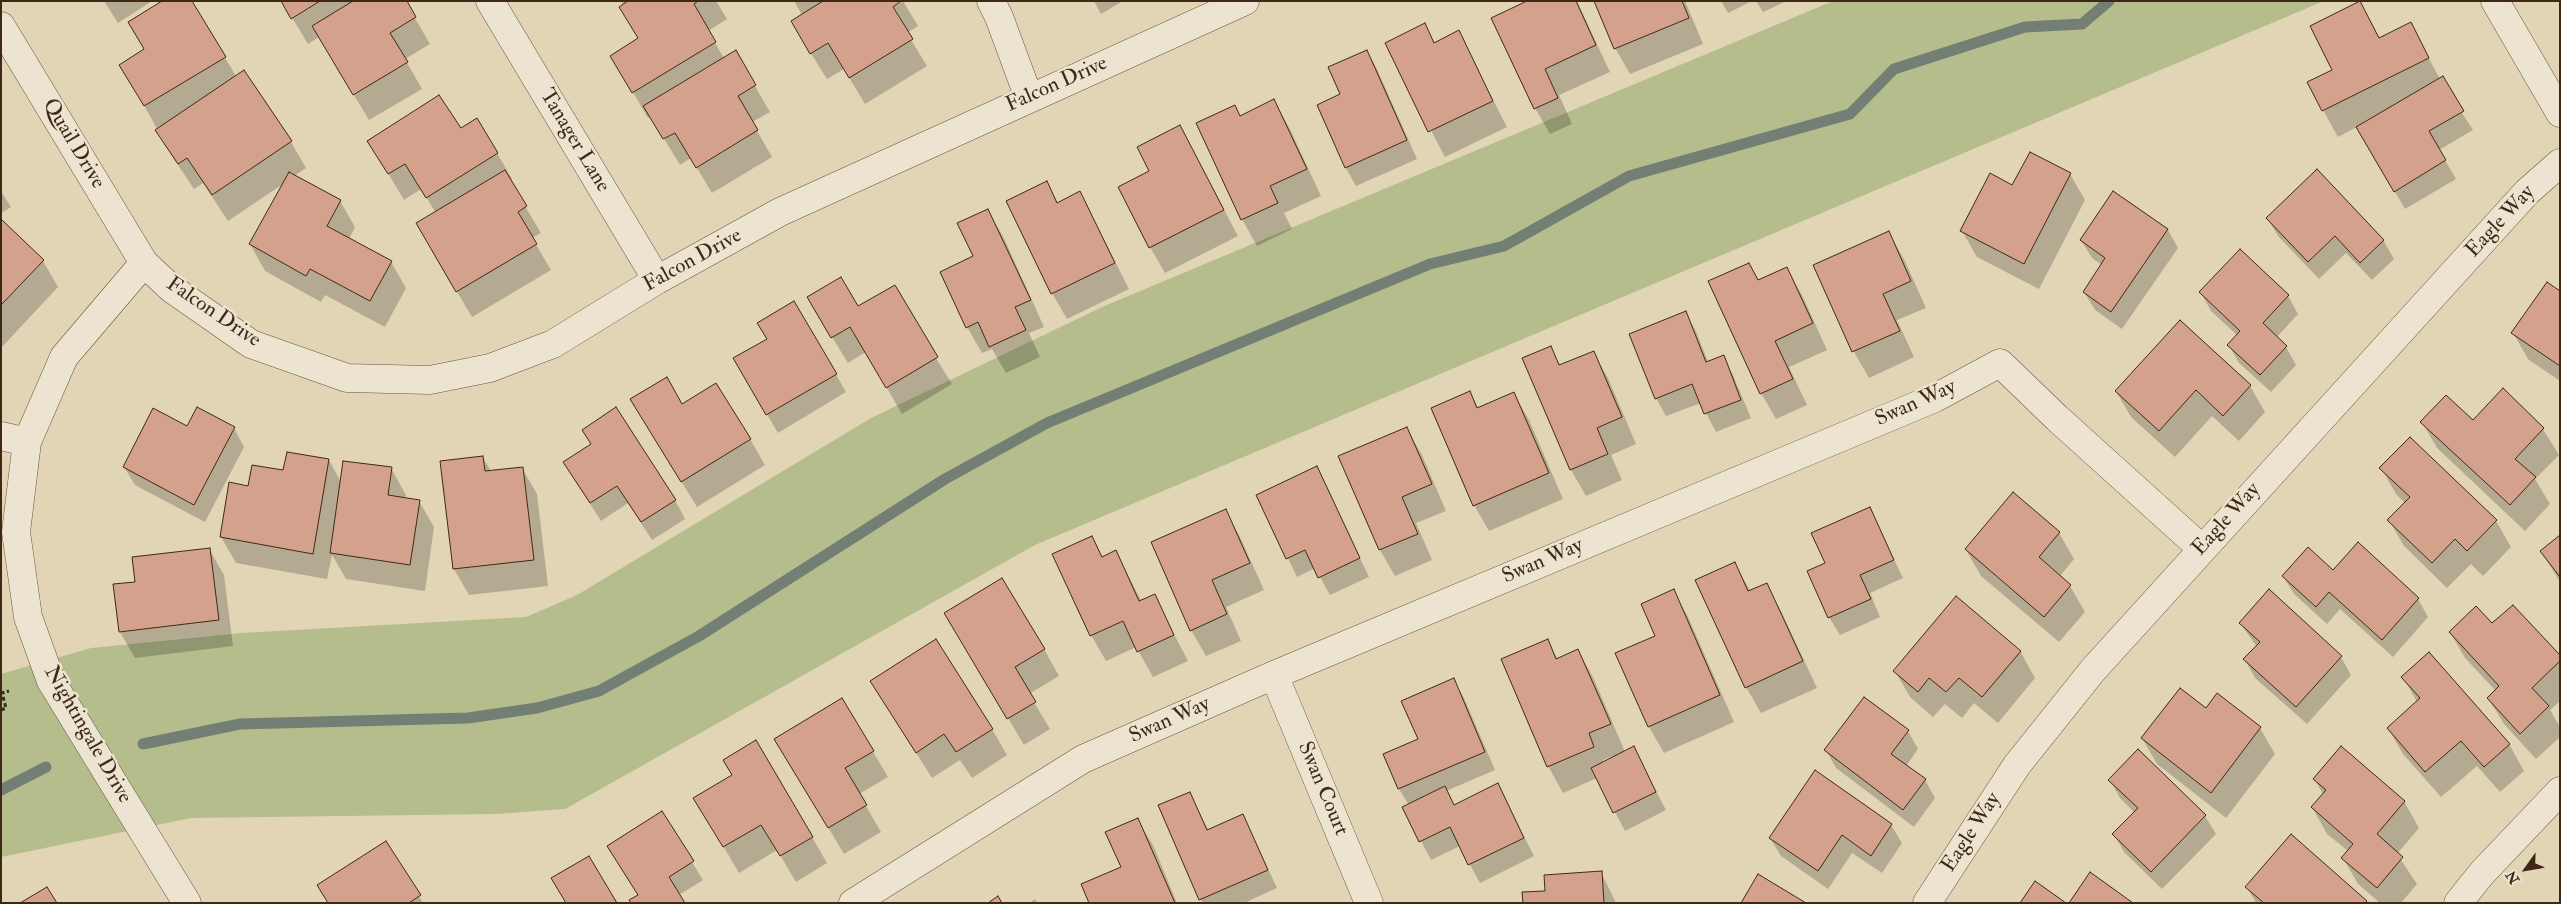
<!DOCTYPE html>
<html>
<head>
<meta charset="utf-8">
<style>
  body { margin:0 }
  #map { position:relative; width:2561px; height:904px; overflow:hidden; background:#e2d5b6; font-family:"IM FELL Double Pica",serif }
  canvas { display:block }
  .frame { position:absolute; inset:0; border:2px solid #3f2916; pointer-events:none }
  .north { position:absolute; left:2501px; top:844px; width:50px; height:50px; -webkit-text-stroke:4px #ece4d0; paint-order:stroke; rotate:238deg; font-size:14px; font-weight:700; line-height:20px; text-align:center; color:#3f2916 }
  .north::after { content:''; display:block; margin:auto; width:18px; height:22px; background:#3f2916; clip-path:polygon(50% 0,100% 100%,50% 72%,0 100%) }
</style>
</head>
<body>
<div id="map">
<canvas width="2561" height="904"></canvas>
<div class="frame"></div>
<div class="north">N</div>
</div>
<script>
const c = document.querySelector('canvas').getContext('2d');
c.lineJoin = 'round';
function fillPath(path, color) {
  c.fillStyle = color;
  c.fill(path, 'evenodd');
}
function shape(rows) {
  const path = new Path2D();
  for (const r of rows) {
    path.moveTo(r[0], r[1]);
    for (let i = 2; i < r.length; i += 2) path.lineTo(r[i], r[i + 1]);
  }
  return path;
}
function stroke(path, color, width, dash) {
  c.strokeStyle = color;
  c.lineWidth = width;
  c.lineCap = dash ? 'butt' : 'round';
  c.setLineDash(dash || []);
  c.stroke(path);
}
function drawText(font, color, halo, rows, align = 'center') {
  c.font = font + ' "IM FELL Double Pica",serif';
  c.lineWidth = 5;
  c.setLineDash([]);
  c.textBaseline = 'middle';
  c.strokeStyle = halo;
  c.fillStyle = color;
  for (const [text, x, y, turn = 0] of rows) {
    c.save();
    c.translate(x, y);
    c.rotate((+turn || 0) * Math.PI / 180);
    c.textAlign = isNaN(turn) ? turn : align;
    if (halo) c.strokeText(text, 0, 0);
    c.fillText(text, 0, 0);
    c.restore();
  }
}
const green = shape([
  [1833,1,2324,1,1035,545,565,809,496,814,191,818,1,857,1,674,91,648,242,633,526,617,577,595,871,418,1102,307]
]);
const shadow = shape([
  [104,1,152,1,118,23],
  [191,1,236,76,244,71,291,142,306,168,294,176,340,201,355,227,349,239,391,262,406,288,385,327,325,295,321,302,265,271,250,244,283,184,228,221,203,183,194,189,172,156,136,91,145,50],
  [282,1,405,1,430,44,405,59,422,89,369,120,319,37,308,44],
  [621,1,716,1,727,19,708,31,724,58,735,52,770,112,752,122,772,157,712,193,691,158,680,165,651,117,648,118,627,82,639,39],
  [794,1,903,1,918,26,907,33,927,66,865,104,844,69,827,79,807,47,802,15],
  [1094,1,1123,1,1101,14],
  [1529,1,1577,1,1610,72,1559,95,1572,124,1550,134,1535,108],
  [1595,1,1685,1,1703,44,1630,74,1615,48],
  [1721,1,1752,1,1728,13],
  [1756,1,1787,1,1763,12],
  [2360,3,2380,39,2410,23,2440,79,2473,130,2439,150,2456,179,2405,209,2357,127,2338,137,2323,110,2333,70],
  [1424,25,1435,43,1458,32,1507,127,1445,157,1386,44],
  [1367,51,1377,69,1417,159,1356,186,1346,168,1342,95],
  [1274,101,1289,127,1321,196,1284,213,1292,229,1257,246,1242,219,1197,123,1235,106,1241,117],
  [1180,127,1238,236,1165,273,1150,247,1151,171],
  [460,130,497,153,512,179,510,181,541,233,532,238,551,270,472,317,432,250,436,213,421,189,404,200,369,141],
  [2070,174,2085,200,2039,289,1977,257,1962,231,2013,187],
  [1046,183,1058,203,1080,192,1129,289,1067,319,1052,293],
  [1,191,11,207,1,213],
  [2114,193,2168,230,2178,248,2122,329,2095,310,2084,292,2102,265,2092,258,2081,240],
  [987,210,1003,236,1044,327,1029,333,1040,357,1006,373,992,349,982,353,967,327,975,257],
  [2267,218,2383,240,2394,259,2372,280,2346,253,2319,279,2278,236],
  [1,221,43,261,58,287,1,348],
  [1888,232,1904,259,1926,308,1897,320,1914,357,1869,378,1854,352,1814,266],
  [1749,264,1759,281,1787,269,1802,295,1827,350,1789,367,1807,405,1776,419,1761,393],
  [2201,293,2288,296,2298,314,2276,338,2286,347,2296,365,2271,392,2239,363,2229,345,2237,335,2211,311],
  [2560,293,2560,381,2528,359,2513,333],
  [794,302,846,392,778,433,734,359,768,339],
  [858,308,936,358,952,384,902,414,866,352,848,363,824,324],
  [1685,313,1696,331,1708,362,1723,357,1733,375,1751,418,1716,432,1701,403,1666,416,1656,398],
  [1550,348,1561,366,1593,352,1608,378,1636,444,1611,455,1622,480,1586,496,1571,470,1524,359],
  [2250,386,2265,412,2239,441,2212,416,2175,457,2131,417,2116,391],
  [2503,390,2543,429,2559,455,2535,479,2550,504,2525,531,2437,448,2422,422,2473,422],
  [1470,393,1479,409,1514,394,1529,420,1563,499,1489,531,1474,505],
  [682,405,750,439,765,465,697,507,647,426],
  [187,427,234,428,244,447,205,522,135,485,124,467],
  [1407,429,1422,455,1446,511,1416,523,1432,560,1395,576,1380,550,1340,457],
  [592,445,675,500,685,519,652,540,628,503,601,521,575,480],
  [483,458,491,471,522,468,537,494,548,586,469,595,454,569],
  [329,460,341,482,391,468,406,495,405,499,419,501,434,527,425,591,346,579,332,555,327,579,236,563,221,537,249,487],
  [1317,468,1369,577,1330,595,1315,568,1297,577,1258,496],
  [2381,468,2496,521,2511,547,2483,576,2471,564,2447,588,2404,546,2389,520,2405,503,2396,494],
  [1869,508,1903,578,1870,593,1880,617,1840,635,1829,617,1826,563],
  [1225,510,1240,537,1264,590,1226,607,1241,641,1206,656,1191,630],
  [2059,533,2074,559,2060,576,2070,586,2085,612,2059,642,1981,576,1966,550],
  [1091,537,1103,558,1116,552,1142,602,1154,596,1188,661,1153,677,1136,647,1106,661,1091,635],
  [2560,537,2560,582,2541,551],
  [2358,544,2418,599,2428,617,2393,657,2340,609,2327,624,2294,594,2283,576,2333,571],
  [209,549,224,575,233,646,135,658,120,632],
  [1734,563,1751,592,1766,584,1781,611,1817,688,1761,713,1746,687],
  [1673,590,1688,617,1734,722,1664,753,1649,727,1616,654,1657,636],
  [2240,623,2341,657,2351,675,2307,724,2255,678,2245,660,2257,647],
  [2492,625,2560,657,2560,701,2550,710,2560,727,2560,737,2536,759,2504,724,2488,698,2496,691,2465,658,2450,632],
  [961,639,1044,649,1059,676,1029,694,1050,729,1024,745],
  [1547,641,1558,659,1578,651,1593,677,1625,752,1633,748,1666,810,1625,831,1597,778,1563,793,1548,766],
  [1613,756,1614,757,1604,762,1603,760],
  [2020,651,2035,678,1998,723,1974,703,1962,718,1945,704,1933,717,1910,697,1895,671],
  [2403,677,2509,744,2524,771,2500,792,2477,766,2441,797,2403,754,2388,728,2417,702],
  [1453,680,1464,698,1495,770,1446,791,1455,806,1498,785,1534,856,1480,883,1460,846,1431,860,1404,808,1409,805,1399,789,1419,740],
  [872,682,992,729,1007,755,972,778,960,760,932,778],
  [842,700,888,777,859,794,881,832,844,854,791,765],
  [2206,709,2260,728,2275,754,2226,818,2157,764,2142,738],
  [1908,731,1918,749,1906,766,1925,780,1935,798,1914,827,1836,768,1826,750],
  [2314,779,2404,801,2419,828,2397,854,2417,884,2401,903,2380,903,2358,884,2343,858,2348,851,2327,834,2312,807,2323,794],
  [2110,780,2205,816,2216,834,2162,889,2124,852,2114,834,2135,813,2120,798],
  [1189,793,1209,831,1243,816,1277,888,1244,903,1202,903],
  [695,798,812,837,827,863,796,882,777,850,739,873],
  [662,813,703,880,679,895,639,896,608,847],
  [1137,819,1153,845,1177,903,1090,903,1122,868],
  [1891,825,1902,843,1882,873,1852,853,1828,889,1781,856,1770,838],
  [385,843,423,903,329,903],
  [1601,872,1616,903,1524,903,1546,892],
  [2247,887,2366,901,2367,903,2256,903],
  [1035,899,1037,903,1029,903]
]);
const stream = shape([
  [143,744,240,724,468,718,537,708,599,691,699,636,945,479,1047,423,1430,264,1504,246,1629,176,1850,114,1894,69,2025,27,2082,24,2109,1],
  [1,790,46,767]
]);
const building = shape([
  [162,1,192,1,226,57,144,106,119,65,144,49,128,22,162,1],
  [281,1,320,1,291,19,281,1],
  [353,1,407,1,416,17,390,33,408,62,353,95,312,26,353,1],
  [628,1,698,1,694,4,716,42,632,93,610,56,638,38,619,7,628,1],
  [823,1,901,1,893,7,913,39,849,78,828,43,810,54,791,21,823,1],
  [1527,1,1576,1,1596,45,1545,69,1558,98,1534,109,1491,18,1527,1],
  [1594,1,1682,1,1689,18,1614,49,1594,1],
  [2360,1,2379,38,2411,22,2429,58,2322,111,2307,82,2332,70,2310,26,2360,1],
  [1425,23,1434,43,1459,30,1493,101,1428,132,1385,43,1425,23],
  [736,50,756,85,738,96,758,130,696,168,675,133,663,139,643,106,736,50],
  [1367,50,1407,140,1345,168,1317,105,1340,94,1328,67,1367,50],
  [244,70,292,141,212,195,187,158,178,164,155,130,244,70],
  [2443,76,2464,111,2429,131,2446,160,2394,192,2356,127,2443,76],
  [439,95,461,128,477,118,498,153,426,198,405,164,388,174,367,141,439,95],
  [1274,99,1307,169,1270,186,1278,203,1241,220,1196,123,1235,105,1240,116,1274,99],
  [1180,125,1224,210,1149,248,1118,187,1149,171,1137,147,1180,125],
  [2030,152,2071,173,2024,264,1960,231,1990,173,2012,185,2030,152],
  [2317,169,2384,240,2360,263,2335,236,2308,262,2266,218,2317,169],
  [505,170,527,206,518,212,537,244,456,292,416,223,505,170],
  [289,172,341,200,327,226,392,261,370,301,310,269,306,276,249,244,289,172],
  [1047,181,1057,203,1080,191,1115,263,1051,294,1006,201,1047,181],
  [2113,191,2168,229,2111,312,2083,292,2105,258,2080,240,2113,191],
  [988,209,1031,300,1015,307,1026,330,989,347,978,322,966,328,940,272,973,256,957,223,988,209],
  [1,219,44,260,1,305,1,219],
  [1889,231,1911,281,1883,294,1900,331,1852,352,1813,265,1889,231],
  [2240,249,2289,295,2263,323,2287,346,2260,375,2227,345,2240,331,2199,292,2240,249],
  [1749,263,1758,280,1787,267,1813,323,1775,341,1793,379,1760,394,1708,281,1749,263],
  [841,277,858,306,895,285,938,357,886,388,850,327,831,338,807,297,841,277],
  [2547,282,2560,291,2560,366,2511,333,2547,282],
  [794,301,837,374,766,415,733,358,767,339,757,323,794,301],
  [1686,311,1706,362,1724,355,1741,400,1704,414,1692,384,1655,399,1629,334,1686,311],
  [2180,320,2251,385,2223,416,2196,390,2159,431,2115,391,2180,320],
  [1551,346,1559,365,1594,351,1622,417,1597,428,1608,454,1570,470,1522,358,1551,346],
  [667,377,682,404,716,383,751,439,681,482,630,399,667,377],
  [2503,388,2544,428,2515,459,2536,477,2510,505,2420,422,2446,395,2473,420,2503,388],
  [1470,391,1477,408,1514,392,1549,473,1473,506,1431,408,1470,391],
  [197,407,235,427,194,505,123,467,153,408,187,426,197,407],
  [616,407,676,500,641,522,617,486,590,503,563,462,591,444,582,430,616,407],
  [1407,427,1432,484,1402,497,1418,534,1379,550,1338,456,1407,427],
  [2410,437,2497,520,2467,551,2455,539,2432,563,2387,520,2410,497,2379,468,2410,437],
  [287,452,329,459,313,554,220,537,229,482,248,486,252,465,283,470,287,452],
  [483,456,485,471,523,467,534,560,453,569,440,461,483,456],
  [343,461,392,467,388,495,420,500,410,565,330,553,343,461],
  [1317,466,1360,558,1318,578,1305,550,1286,559,1256,495,1317,466],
  [2013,492,2060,532,2039,557,2071,585,2044,617,1965,549,2013,492],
  [1870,507,1894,560,1860,575,1871,599,1828,618,1807,571,1825,563,1811,533,1870,507],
  [1226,509,1250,563,1212,580,1227,614,1190,631,1151,542,1226,509],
  [2560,535,2560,577,2540,551,2560,535],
  [1092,536,1102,557,1116,550,1139,601,1155,594,1174,635,1137,652,1123,621,1090,636,1052,554,1092,536],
  [2358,542,2419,598,2382,640,2329,592,2316,607,2282,576,2308,547,2333,570,2358,542],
  [210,548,219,620,119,632,113,584,135,582,132,557,210,548],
  [1735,562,1748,591,1767,583,1803,661,1745,688,1695,580,1735,562],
  [1002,578,1045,649,1015,667,1036,702,1007,719,944,613,1002,578],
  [1674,589,1720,695,1648,727,1615,653,1655,636,1641,604,1674,589],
  [2269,589,2342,656,2296,707,2243,659,2260,642,2239,623,2269,589],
  [1956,596,2021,651,1982,697,1959,678,1946,692,1929,678,1918,692,1893,671,1956,596],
  [2513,605,2560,655,2560,661,2532,688,2549,706,2520,734,2487,698,2499,686,2449,632,2476,606,2492,623,2513,605],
  [936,639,993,729,956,752,944,734,916,753,870,681,936,639],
  [1548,639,1556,659,1578,649,1611,724,1589,733,1594,747,1547,767,1501,659,1548,639],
  [2429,652,2510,744,2484,767,2461,741,2425,772,2387,728,2420,698,2401,677,2429,652],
  [1454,678,1485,752,1398,789,1383,754,1418,739,1401,701,1454,678],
  [2180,688,2206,708,2217,693,2261,727,2211,793,2141,738,2180,688],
  [1864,697,1909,730,1891,754,1926,779,1903,810,1824,750,1864,697],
  [842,698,874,751,845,768,867,805,828,828,774,739,842,698],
  [756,740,813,837,780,856,761,825,723,847,693,798,732,775,723,760,756,740],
  [1634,746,1656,792,1613,813,1591,768,1634,746],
  [2341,746,2405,801,2377,834,2403,857,2377,888,2341,858,2353,844,2311,807,2326,790,2313,779,2341,746],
  [2138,749,2206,815,2151,872,2112,834,2138,808,2108,780,2138,749],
  [1815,770,1892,824,1871,856,1842,835,1818,871,1769,838,1815,770],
  [1498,783,1524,838,1468,865,1450,827,1419,842,1402,807,1445,786,1454,805,1498,783],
  [1190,792,1207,830,1243,814,1268,870,1199,900,1158,805,1190,792],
  [662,811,694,861,669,877,685,903,631,903,629,900,638,895,607,846,662,811],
  [1138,818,1175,903,1089,903,1081,884,1121,867,1105,832,1138,818],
  [2291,834,2367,901,2365,903,2264,903,2245,887,2291,834],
  [386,841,421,895,409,903,328,903,317,885,386,841],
  [589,856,617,903,566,903,551,878,589,856],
  [1602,871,1604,903,1523,903,1522,892,1545,891,1544,875,1602,871],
  [2090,872,2133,903,2069,903,2090,872],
  [1758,874,1806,903,1741,903,1758,874],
  [2035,881,2066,903,2020,903,2035,881],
  [47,887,57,903,20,903,47,887],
  [998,896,1002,903,988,903,998,896]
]);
const path = shape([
  [1,710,6,708,2,693,9,691]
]);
const minor = shape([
  [490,1,657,280],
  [991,1,999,17,1029,98],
  [2495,1,2560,113],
  [1,26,144,263,172,289,251,344,347,378,430,380,490,368,553,344,657,280,780,212,1245,1],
  [144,263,64,357,27,442,16,532,28,617,51,681,187,903],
  [1,436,27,442],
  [1274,675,1369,903],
  [853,903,1083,759,1274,675,1935,398,2000,363,2057,418,2201,548],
  [1927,903,2017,765,2093,670,2527,192,2560,163],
  [2458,903,2482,873,2560,791]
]);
const streetNames = [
  ["Falcon Drive",1057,85,-24],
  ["Tanager Lane",574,141,59],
  ["Quail Drive",73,144,59],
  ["Eagle Way",2501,222,-47],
  ["Falcon Drive",693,261,-29],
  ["Falcon Drive",213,313,34],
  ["Swan Way",1916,404,-24],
  ["Eagle Way",2227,520,-48],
  ["Swan Way",1543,562,-23],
  ["Swan Way",1170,721,-24],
  ["Nightingale Drive",87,735,60],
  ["Swan Court",1322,789,67],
  ["Eagle Way",1972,833,-57]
];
fillPath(green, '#b5bd8d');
fillPath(shadow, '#0003');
stroke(stream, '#737f74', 11);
fillPath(building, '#d3a18c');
stroke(building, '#3f2916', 1);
stroke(minor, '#68543e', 29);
stroke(path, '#3f2916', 3, [4, 2.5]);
stroke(minor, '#ece4d0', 28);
drawText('21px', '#3f2916', '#ece4d0', streetNames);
</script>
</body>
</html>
